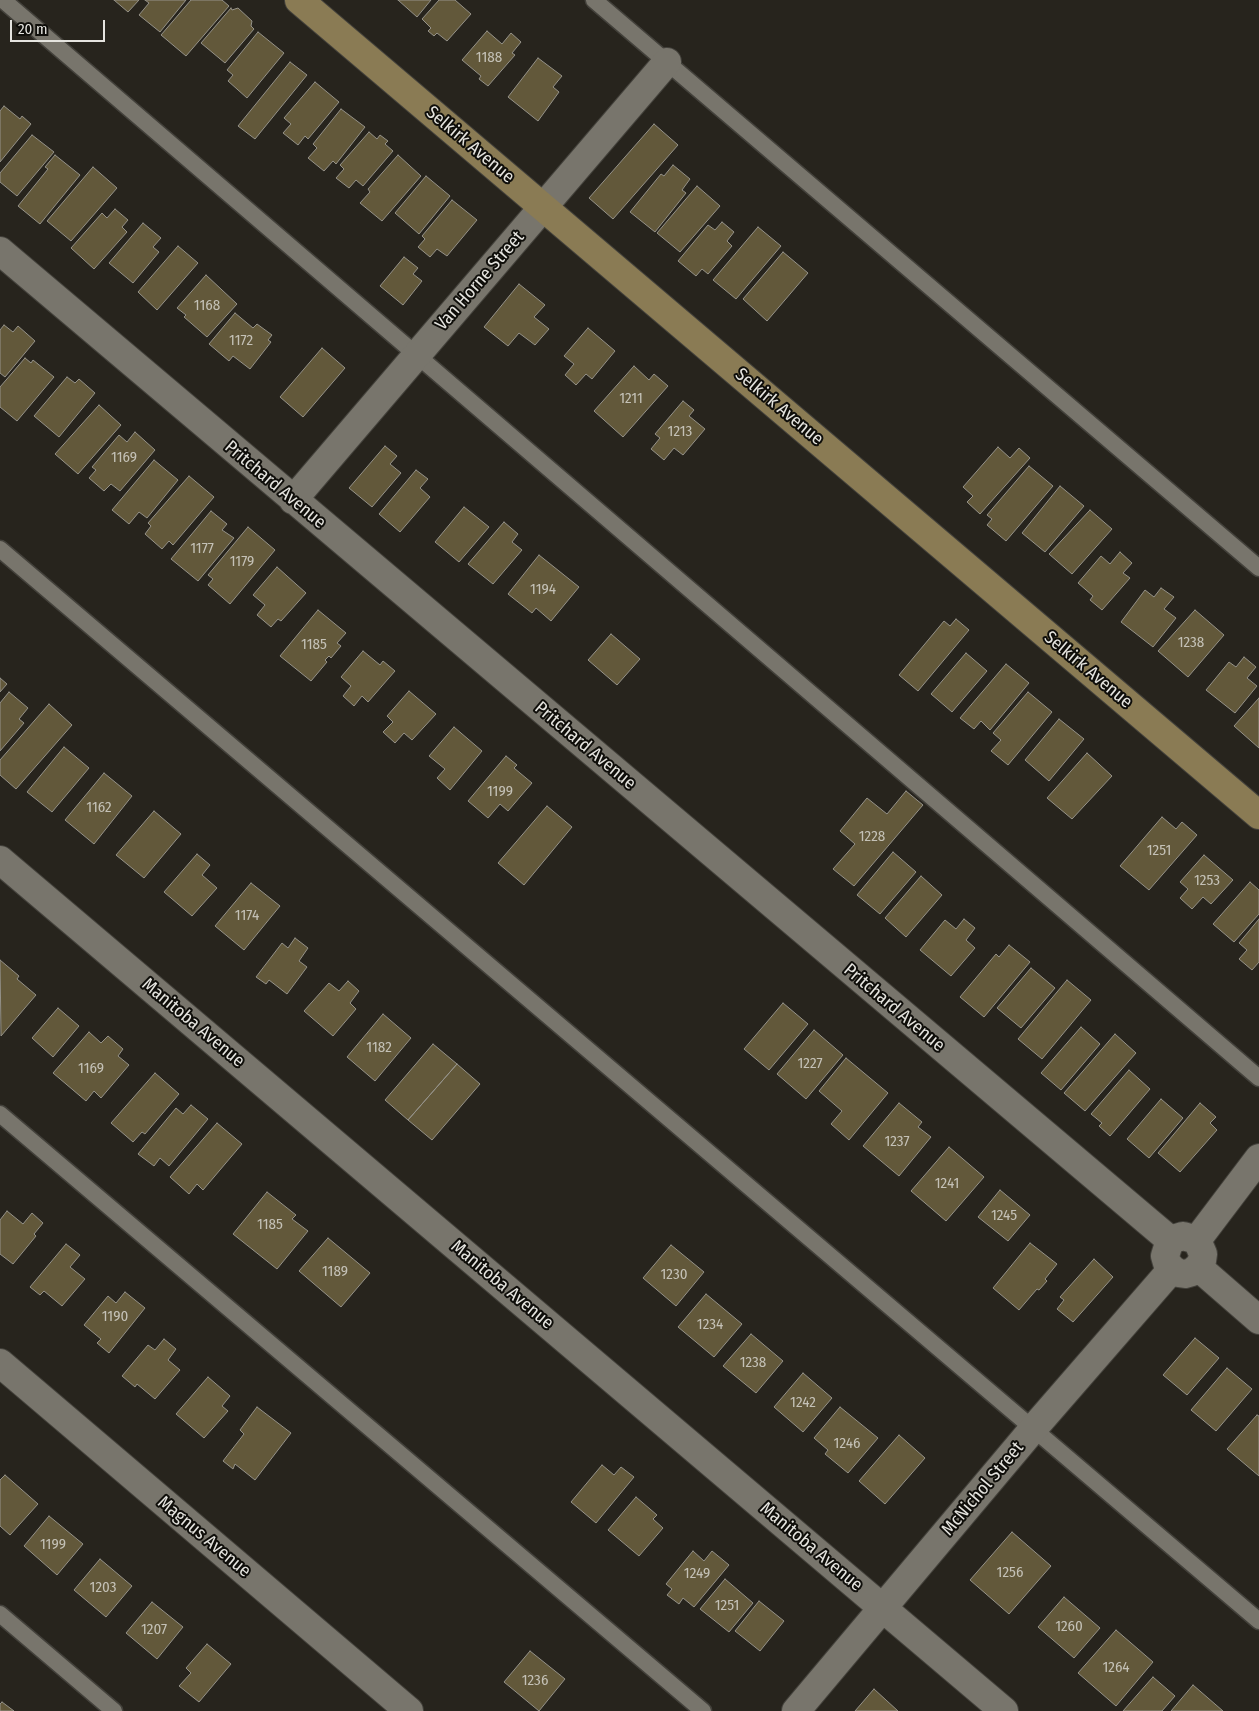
<!DOCTYPE html>
<html>
<head>
<meta charset="utf-8">
<style>
  body { margin:0 }
  #map { position:relative; width:1259px; height:1711px; overflow:hidden; background:#27241d; font-family:"Fira Sans Condensed",sans-serif }
  canvas { display:block }
  .scale { position:absolute; left:10px; top:20px; width:95px; height:22px; box-sizing:border-box; border:2px solid #e5e4df; border-top:0; padding-left:6px; font-size:15px; line-height:18px; white-space:nowrap; color:#e5e4df; -webkit-text-stroke:4px #0f0e0a; paint-order:stroke }
</style>
</head>
<body>
<div id="map">
<canvas width="1259" height="1711"></canvas>
<div class="scale">20 m</div>
</div>
<script>
const c = document.querySelector('canvas').getContext('2d');
c.lineJoin = 'round';
function fillPath(path, color) {
  c.fillStyle = color;
  c.fill(path, 'evenodd');
}
function shape(rows) {
  const path = new Path2D();
  for (const r of rows) {
    path.moveTo(r[0], r[1]);
    for (let i = 2; i < r.length; i += 2) path.lineTo(r[i], r[i + 1]);
  }
  return path;
}
function stroke(path, color, width, dash) {
  c.strokeStyle = color;
  c.lineWidth = width;
  c.lineCap = dash ? 'butt' : 'round';
  c.setLineDash(dash || []);
  c.stroke(path);
}
function drawText(font, color, halo, rows, align = 'center') {
  c.font = font + ' "Fira Sans Condensed",sans-serif';
  c.lineWidth = 4;
  c.setLineDash([]);
  c.textBaseline = 'middle';
  c.strokeStyle = halo;
  c.fillStyle = color;
  for (const [text, x, y, turn = 0] of rows) {
    c.save();
    c.translate(x, y);
    c.rotate((+turn || 0) * Math.PI / 180);
    c.textAlign = isNaN(turn) ? turn : align;
    if (halo) c.strokeText(text, 0, 0);
    c.fillText(text, 0, 0);
    c.restore();
  }
}
const building = shape([
  [114,0,139,0,128,12,114,0],
  [145,0,186,0,160,32,139,15,149,3,145,0],
  [191,0,222,0,229,6,186,56,161,35,191,0],
  [398,0,431,0,417,17,398,0],
  [439,0,455,0,471,14,447,41,437,33,434,36,428,31,431,28,422,19,439,0],
  [231,8,232,10,238,8,252,21,251,26,254,29,225,63,201,43,231,8],
  [487,31,502,44,511,33,521,42,512,53,515,55,488,86,479,79,481,76,462,60,487,31],
  [258,32,284,53,247,98,228,81,233,75,227,70,258,32],
  [538,58,562,76,553,87,559,92,538,121,508,97,538,58],
  [290,62,307,75,255,139,238,126,290,62],
  [315,82,339,102,308,139,305,136,298,145,283,133,291,124,284,118,315,82],
  [4,106,20,119,22,116,31,124,0,162,0,111,4,106],
  [341,109,365,127,336,164,333,161,324,171,308,158,317,148,313,144,341,109],
  [654,124,678,145,613,219,589,198,654,124],
  [369,132,377,139,380,135,388,141,385,144,393,151,363,186,356,180,349,188,336,178,344,169,340,165,369,132],
  [32,135,54,152,17,196,0,182,0,173,32,135],
  [55,155,80,175,40,224,18,206,48,169,45,167,55,155],
  [398,155,421,176,382,221,360,203,370,192,368,189,398,155],
  [673,165,690,179,682,190,686,193,655,232,630,212,661,174,664,176,673,165],
  [93,167,117,188,71,241,47,221,93,167],
  [426,176,450,196,419,234,395,213,426,176],
  [697,186,720,206,680,252,657,233,697,186],
  [452,200,477,220,447,256,437,249,430,257,418,247,425,239,422,236,452,200],
  [115,209,128,220,122,227,127,232,94,269,71,248,102,213,107,218,115,209],
  [722,222,734,232,727,241,732,246,708,274,702,269,696,276,678,261,708,225,715,230,722,222],
  [143,223,161,238,153,247,159,252,133,283,109,263,143,223],
  [758,227,781,246,736,299,713,280,758,227],
  [178,246,198,263,157,310,138,292,178,246],
  [783,252,808,273,767,321,743,299,783,252],
  [404,257,418,268,413,274,422,281,403,305,380,286,404,257],
  [206,275,237,304,207,337,184,317,186,315,177,308,206,275],
  [519,284,545,305,534,317,549,329,535,345,519,333,508,346,484,327,519,284],
  [235,313,253,328,257,324,272,335,268,340,271,342,250,369,233,356,229,361,209,344,235,313],
  [4,325,13,332,18,326,35,341,5,377,0,373,0,330,4,325],
  [588,328,615,351,592,379,586,374,576,385,565,375,574,364,564,356,588,328],
  [322,348,345,368,303,417,280,397,322,348],
  [25,358,31,363,33,360,54,377,17,421,0,407,0,387,25,358],
  [634,366,649,380,654,374,668,386,623,437,594,411,634,366],
  [67,377,75,383,79,379,95,393,59,437,34,416,67,377],
  [683,401,694,410,689,416,705,429,683,455,674,448,664,460,651,449,660,438,655,434,683,401],
  [99,405,121,425,78,474,55,454,99,405],
  [135,432,155,450,120,491,111,484,104,491,89,478,96,470,92,467,119,435,127,442,135,432],
  [385,446,397,456,390,464,401,473,372,507,349,488,385,446],
  [998,447,1010,458,1019,448,1030,458,980,514,967,502,973,496,963,487,998,447],
  [154,460,178,480,147,518,139,512,129,524,112,510,154,460],
  [1029,466,1053,486,1006,541,987,525,992,519,987,515,1029,466],
  [416,470,428,479,420,488,430,497,400,532,379,514,416,470],
  [189,476,214,497,173,545,169,541,162,549,145,534,151,526,148,523,189,476],
  [1060,486,1084,506,1045,552,1022,533,1060,486],
  [464,507,489,527,459,562,435,542,464,507],
  [1090,510,1112,529,1072,574,1049,554,1090,510],
  [211,511,227,524,222,530,234,538,198,581,171,559,211,511],
  [504,522,518,534,512,542,522,550,493,584,468,564,504,522],
  [248,527,275,550,230,604,208,585,213,579,208,575,248,527],
  [1120,552,1132,563,1123,573,1130,578,1102,610,1090,600,1093,596,1078,583,1101,556,1110,564,1120,552],
  [539,555,579,587,551,621,536,608,532,613,508,594,539,555],
  [277,567,306,593,281,621,278,619,271,627,257,615,265,605,253,595,277,567],
  [1161,588,1174,597,1164,609,1176,618,1153,647,1121,622,1145,590,1154,597,1161,588],
  [318,610,346,633,337,643,341,646,331,658,329,656,325,660,327,662,311,681,280,656,318,610],
  [1195,610,1224,635,1188,677,1158,651,1195,610],
  [956,619,969,630,918,691,899,675,944,621,950,626,956,619],
  [611,634,640,659,617,685,588,660,611,634],
  [363,651,380,665,383,661,395,671,368,702,362,696,354,706,343,696,351,686,341,677,363,651],
  [966,653,987,671,952,712,931,694,966,653],
  [1244,657,1256,667,1247,678,1257,686,1235,713,1206,690,1229,662,1236,667,1244,657],
  [1006,664,1029,683,990,730,981,721,974,729,960,718,1006,664],
  [0,678,7,684,0,692,0,678],
  [409,691,436,714,412,740,404,733,395,743,383,732,393,722,387,716,409,691],
  [9,692,28,708,19,719,24,723,0,751,0,703,9,692],
  [1028,692,1052,712,1008,765,991,751,1001,740,993,733,1028,692],
  [1259,698,1259,748,1234,726,1259,698],
  [49,704,72,725,16,789,0,775,0,760,49,704],
  [1059,719,1084,739,1049,781,1025,760,1059,719],
  [454,727,482,751,450,790,437,778,445,769,429,756,454,727],
  [64,747,89,768,52,812,27,792,64,747],
  [1087,753,1112,776,1072,819,1047,798,1087,753],
  [506,756,517,765,514,768,532,783,508,811,500,804,488,818,468,801,506,756],
  [104,773,132,796,94,844,65,820,104,773],
  [906,791,923,805,854,886,833,869,855,844,840,831,867,798,887,814,906,791],
  [547,806,572,827,524,885,498,863,547,806],
  [154,811,181,834,144,878,116,855,154,811],
  [1162,817,1176,829,1182,822,1197,835,1149,890,1120,866,1162,817],
  [893,852,916,872,880,914,857,895,893,852],
  [197,854,210,865,202,875,217,888,192,916,164,892,197,854],
  [1204,855,1233,880,1211,904,1203,897,1192,909,1180,898,1188,889,1180,882,1204,855],
  [921,876,942,895,906,937,885,918,921,876],
  [1250,882,1259,890,1259,914,1234,942,1213,924,1250,882],
  [251,883,280,906,244,950,215,926,251,883],
  [964,919,975,928,966,940,975,948,951,976,920,950,945,920,956,929,964,919],
  [1259,919,1259,962,1252,970,1239,959,1247,950,1239,943,1259,919],
  [295,938,308,948,299,961,307,967,287,994,269,980,266,984,256,977,282,943,288,948,295,938],
  [1009,945,1030,962,984,1017,960,997,996,954,999,957,1009,945],
  [0,960,19,976,17,979,36,995,1,1036,0,960],
  [1031,968,1055,988,1021,1028,997,1008,1031,968],
  [1067,980,1091,1000,1042,1059,1018,1039,1067,980],
  [348,981,359,991,350,1003,356,1009,333,1036,304,1011,329,983,339,991,348,981],
  [783,1003,808,1024,769,1070,744,1049,783,1003],
  [58,1008,79,1026,53,1057,32,1038,58,1008],
  [383,1014,411,1038,375,1081,347,1057,383,1014],
  [1081,1027,1100,1044,1061,1090,1041,1073,1081,1027],
  [814,1030,843,1055,806,1099,777,1074,814,1030],
  [89,1032,101,1043,108,1036,123,1049,118,1056,129,1065,101,1098,94,1091,86,1101,53,1073,89,1032],
  [1115,1034,1136,1053,1085,1111,1064,1093,1115,1034],
  [433,1044,457,1064,408,1120,385,1100,433,1044],
  [846,1058,888,1093,849,1140,831,1124,842,1111,819,1091,846,1058],
  [457,1064,480,1084,432,1140,408,1120,457,1064],
  [1129,1070,1150,1089,1110,1136,1099,1126,1102,1123,1091,1114,1129,1070],
  [155,1073,179,1094,145,1134,142,1132,133,1142,111,1123,155,1073],
  [1161,1099,1183,1118,1149,1158,1127,1139,1161,1099],
  [899,1103,922,1122,918,1127,931,1137,899,1176,863,1146,899,1103],
  [1200,1103,1216,1117,1210,1123,1217,1130,1180,1172,1158,1153,1200,1103],
  [191,1105,208,1119,169,1166,160,1158,154,1166,138,1154,176,1108,183,1114,191,1105],
  [217,1123,242,1144,203,1190,197,1184,189,1194,170,1177,217,1123],
  [949,1147,984,1177,946,1221,911,1191,949,1147],
  [1000,1190,1030,1215,1008,1241,978,1217,1000,1190],
  [267,1192,296,1215,292,1219,308,1231,277,1269,233,1234,267,1192],
  [7,1211,23,1224,32,1213,43,1223,34,1234,36,1236,13,1264,0,1254,0,1220,7,1211],
  [328,1238,370,1273,341,1307,299,1271,328,1238],
  [1030,1243,1057,1264,1045,1279,1047,1281,1039,1290,1037,1289,1019,1310,993,1288,1030,1243],
  [66,1244,80,1255,70,1267,85,1279,62,1306,44,1291,40,1295,30,1287,66,1244],
  [671,1245,704,1272,676,1306,643,1278,671,1245],
  [1094,1259,1113,1277,1073,1322,1057,1309,1064,1300,1060,1297,1094,1259],
  [125,1292,145,1308,109,1353,97,1343,101,1339,84,1325,108,1296,116,1303,125,1292],
  [706,1294,742,1324,714,1357,678,1327,706,1294],
  [751,1334,783,1361,756,1393,723,1366,751,1334],
  [1195,1338,1219,1358,1187,1395,1163,1375,1195,1338],
  [164,1339,176,1349,168,1360,180,1370,155,1399,137,1384,135,1387,122,1376,148,1345,155,1350,164,1339],
  [1227,1368,1252,1389,1216,1431,1191,1410,1227,1368],
  [803,1373,832,1398,803,1432,774,1407,803,1373],
  [208,1377,230,1396,222,1406,228,1411,204,1438,176,1414,208,1377],
  [257,1407,291,1433,255,1480,235,1464,233,1469,223,1461,244,1434,240,1430,257,1407],
  [840,1407,878,1438,848,1473,825,1454,828,1450,814,1438,840,1407],
  [1257,1415,1259,1416,1259,1476,1227,1449,1257,1415],
  [899,1435,925,1458,885,1504,859,1481,899,1435],
  [602,1465,614,1475,621,1467,634,1477,596,1523,571,1502,602,1465],
  [5,1475,38,1504,10,1535,0,1526,0,1480,5,1475],
  [636,1497,657,1515,653,1519,663,1528,639,1556,608,1530,636,1497],
  [49,1516,83,1544,57,1575,24,1546,49,1516],
  [1012,1532,1051,1566,1009,1614,970,1580,1012,1532],
  [693,1551,704,1561,712,1551,729,1565,694,1607,683,1598,679,1604,667,1595,672,1589,666,1584,693,1551],
  [100,1559,132,1586,106,1617,74,1590,100,1559],
  [725,1579,753,1603,729,1632,700,1609,725,1579],
  [1064,1597,1100,1628,1074,1658,1038,1627,1064,1597],
  [759,1601,784,1621,760,1651,735,1631,759,1601],
  [152,1602,183,1627,157,1659,126,1633,152,1602],
  [1116,1630,1153,1662,1116,1706,1078,1673,1116,1630],
  [207,1644,231,1664,199,1702,179,1686,191,1673,186,1668,207,1644],
  [530,1651,565,1679,539,1711,504,1682,530,1651],
  [1153,1677,1175,1696,1162,1711,1123,1711,1153,1677],
  [1193,1685,1223,1711,1171,1711,1193,1685],
  [874,1689,898,1711,855,1711,874,1689],
  [2,1702,14,1711,0,1711,0,1704,2,1702]
]);
const lane = shape([
  [3,0,1259,1078],
  [594,0,1259,568],
  [0,549,1259,1621],
  [0,1114,703,1711],
  [0,1614,114,1711]
]);
const street = shape([
  [0,251,1170,1240],
  [293,500,667,62],
  [0,860,1004,1711],
  [1183,1236,1197,1240,1203,1254,1202,1261,1198,1267,1192,1272,1185,1274,1178,1273,1172,1269,1167,1263,1165,1256,1170,1240,1183,1236],
  [1197,1240,1259,1158],
  [1198,1267,1259,1320],
  [0,1363,409,1711],
  [796,1711,1033,1429,1172,1269]
]);
const secondary = shape([
  [299,0,1259,815]
]);
const numberNames = [
  ["1188",489,58],
  ["1168",207,306],
  ["1172",241,341],
  ["1211",631,399],
  ["1213",680,432],
  ["1169",124,458],
  ["1177",202,549],
  ["1179",242,562],
  ["1194",543,590],
  ["1238",1191,643],
  ["1185",314,645],
  ["1199",500,792],
  ["1162",99,808],
  ["1228",872,837],
  ["1251",1159,851],
  ["1253",1207,881],
  ["1174",247,916],
  ["1182",379,1048],
  ["1227",810,1064],
  ["1169",91,1069],
  ["1237",897,1142],
  ["1241",947,1184],
  ["1245",1004,1216],
  ["1185",270,1225],
  ["1189",335,1272],
  ["1230",674,1275],
  ["1190",115,1317],
  ["1234",710,1325],
  ["1238",753,1363],
  ["1242",803,1403],
  ["1246",847,1444],
  ["1199",53,1545],
  ["1256",1010,1573],
  ["1249",697,1574],
  ["1203",103,1588],
  ["1251",727,1606],
  ["1260",1069,1627],
  ["1207",154,1630],
  ["1264",1116,1668],
  ["1236",535,1681]
];
const streetNames = [
  ["Selkirk Avenue",470,145,40],
  ["Van Horne Street",480,281,-49],
  ["Selkirk Avenue",779,407,40],
  ["Pritchard Avenue",275,485,40],
  ["Selkirk Avenue",1088,670,40],
  ["Pritchard Avenue",585,746,40],
  ["Pritchard Avenue",894,1008,40],
  ["Manitoba Avenue",193,1023,40],
  ["Manitoba Avenue",502,1285,40],
  ["McNichol Street",983,1489,-50],
  ["Magnus Avenue",204,1537,40],
  ["Manitoba Avenue",811,1547,40]
];
fillPath(building, '#62583a');
stroke(building, '#959289', 1);
stroke(lane, '#43413b', 19);
stroke(street, '#43413b', 30);
stroke(secondary, '#43413b', 30);
stroke(lane, '#78756c', 16);
stroke(street, '#78756c', 28);
stroke(secondary, '#8a7b54', 28);
drawText('15px', '#c4c1b6', null, numberNames);
drawText('18px', '#e5e4df', '#0f0e0a', streetNames);
</script>
</body>
</html>
